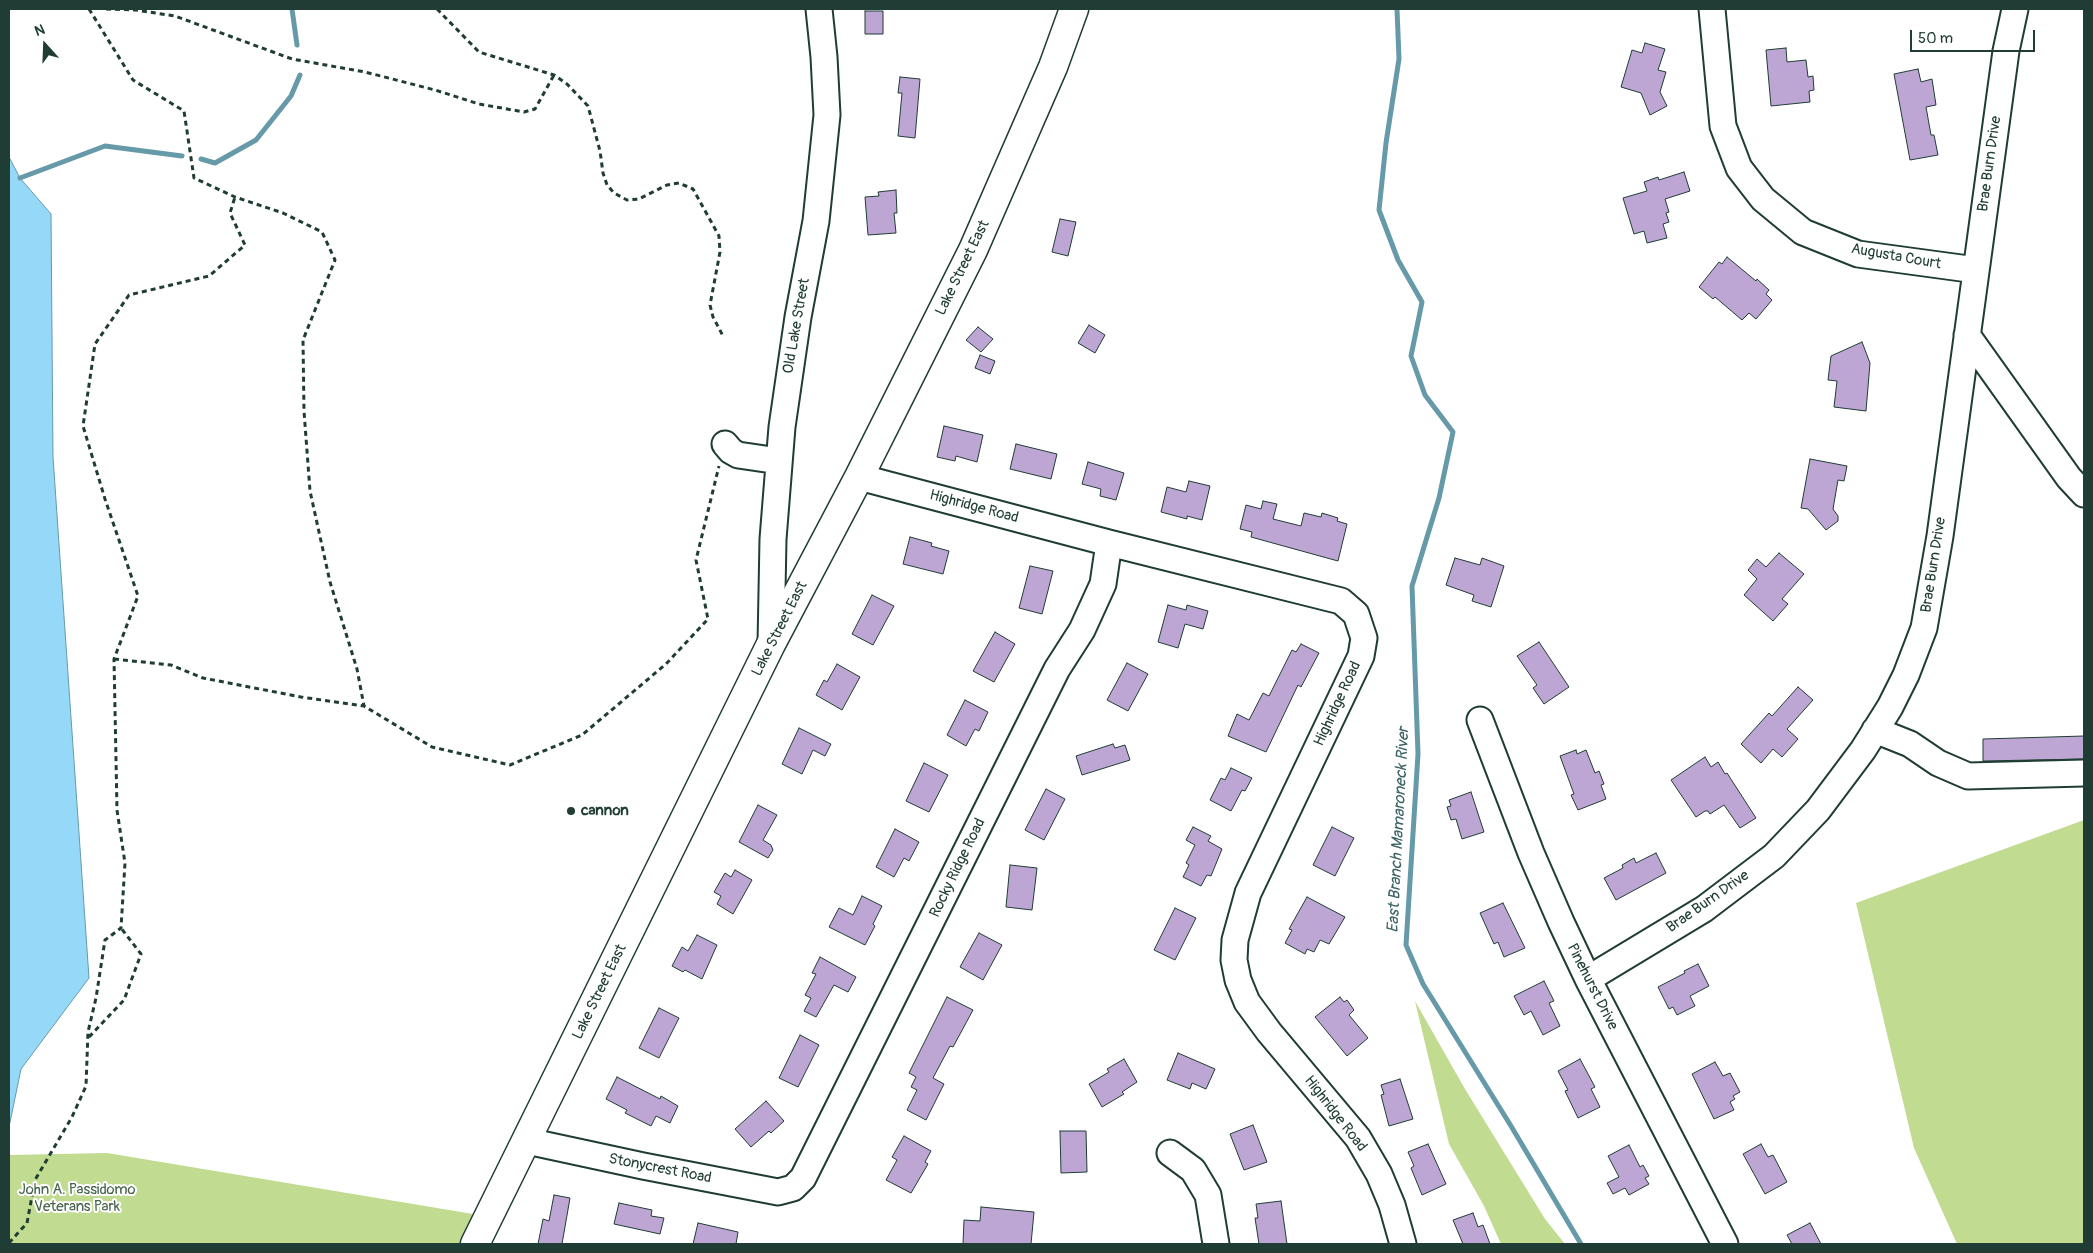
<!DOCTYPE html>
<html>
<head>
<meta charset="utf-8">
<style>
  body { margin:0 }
  #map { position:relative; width:2093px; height:1253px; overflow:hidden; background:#fff; font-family:Pangolin,sans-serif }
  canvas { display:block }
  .frame { position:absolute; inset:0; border:10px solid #1f3d34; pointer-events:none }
  .north { position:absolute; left:20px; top:20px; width:50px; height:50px; -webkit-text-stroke:4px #fff; paint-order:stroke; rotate:340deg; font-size:14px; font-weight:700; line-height:20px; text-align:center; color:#1f3d34 }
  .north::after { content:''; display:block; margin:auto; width:18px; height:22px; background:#1f3d34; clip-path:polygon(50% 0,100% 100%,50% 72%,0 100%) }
  .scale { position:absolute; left:1910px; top:30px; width:125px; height:22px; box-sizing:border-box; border:2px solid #1f3d34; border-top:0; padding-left:6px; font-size:15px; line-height:18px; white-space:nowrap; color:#1f3d34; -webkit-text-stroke:4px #fff; paint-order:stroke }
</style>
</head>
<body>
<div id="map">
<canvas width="2093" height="1253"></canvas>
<div class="frame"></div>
<div class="north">N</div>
<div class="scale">50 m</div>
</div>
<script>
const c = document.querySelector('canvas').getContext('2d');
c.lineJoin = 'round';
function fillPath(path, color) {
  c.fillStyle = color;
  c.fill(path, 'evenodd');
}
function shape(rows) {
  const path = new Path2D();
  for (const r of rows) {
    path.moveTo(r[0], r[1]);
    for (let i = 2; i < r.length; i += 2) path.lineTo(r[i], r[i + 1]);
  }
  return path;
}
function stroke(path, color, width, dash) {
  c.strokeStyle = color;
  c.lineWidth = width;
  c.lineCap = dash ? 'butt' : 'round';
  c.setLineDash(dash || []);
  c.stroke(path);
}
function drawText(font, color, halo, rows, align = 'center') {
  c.font = font + ' Pangolin,sans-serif';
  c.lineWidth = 4;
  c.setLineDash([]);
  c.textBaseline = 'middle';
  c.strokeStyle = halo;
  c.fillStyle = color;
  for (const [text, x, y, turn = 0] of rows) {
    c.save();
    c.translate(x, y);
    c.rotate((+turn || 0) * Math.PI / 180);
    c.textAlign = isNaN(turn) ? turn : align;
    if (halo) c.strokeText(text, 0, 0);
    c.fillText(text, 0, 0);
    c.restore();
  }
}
const green = shape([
  [2084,820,2084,1244,1957,1244,1914,1148,1856,903],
  [1415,1001,1465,1089,1545,1219,1565,1244,1501,1244,1484,1206,1449,1144],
  [107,1153,479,1215,463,1244,9,1244,9,1155]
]);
const water = shape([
  [9,157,20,178,51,214,53,457,89,978,21,1069,9,1127,9,157]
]);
const stream = shape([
  [292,9,297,45],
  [1397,9,1399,59,1386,143,1379,210,1398,260,1422,302,1411,356,1425,395,1453,432,1439,498,1412,586,1418,754,1406,945,1423,984,1511,1126,1581,1244],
  [201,159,215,163,256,140,291,96,300,75],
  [20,178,105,146,182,156]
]);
const building = shape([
  [865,11,883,11,883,34,865,34,865,11],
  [1645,43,1665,49,1658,70,1666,72,1660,92,1667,106,1650,115,1641,93,1621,87,1632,50,1642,53,1645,43],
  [1786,48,1787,62,1806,60,1808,77,1813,76,1814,90,1809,91,1810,102,1771,106,1766,50,1786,48],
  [1918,69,1921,82,1932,79,1936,105,1926,107,1931,135,1934,135,1938,155,1910,160,1894,74,1918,69],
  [900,77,920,79,915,138,898,136,902,93,898,93,900,77],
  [1684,172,1690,191,1665,199,1669,212,1666,213,1669,222,1663,224,1667,238,1647,243,1644,231,1634,234,1623,198,1647,191,1644,182,1658,177,1659,180,1684,172],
  [896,190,897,213,894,213,896,233,868,235,865,197,879,196,878,192,896,190],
  [1060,219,1076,222,1068,256,1052,252,1060,219],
  [1727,257,1756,281,1757,279,1769,290,1766,294,1772,300,1756,319,1749,313,1742,320,1715,297,1713,299,1699,287,1719,262,1722,264,1727,257],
  [1089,325,1105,335,1095,353,1078,343,1089,325],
  [978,327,993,339,981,352,966,340,978,327],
  [1862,342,1870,363,1866,411,1834,407,1837,381,1828,380,1831,356,1862,342],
  [980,355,995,361,990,374,975,368,980,355],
  [944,426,983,435,977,462,956,456,955,461,937,457,944,426],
  [1016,444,1057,454,1051,479,1010,469,1016,444],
  [1810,459,1847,466,1844,481,1838,480,1833,509,1838,516,1838,521,1826,530,1808,509,1801,508,1810,459],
  [1088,462,1124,473,1116,500,1100,496,1101,489,1082,484,1088,462],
  [1189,481,1210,486,1202,520,1187,516,1187,519,1161,512,1167,487,1186,492,1189,481],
  [1263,501,1277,504,1273,519,1301,526,1304,513,1321,517,1322,513,1338,518,1337,521,1347,524,1338,561,1251,537,1252,532,1240,529,1246,505,1261,509,1263,501],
  [910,537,932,543,931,546,949,551,943,574,903,564,910,537],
  [1779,553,1804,574,1782,599,1788,604,1773,621,1744,595,1757,579,1748,570,1757,559,1766,567,1779,553],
  [1455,558,1480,565,1482,558,1504,566,1491,607,1472,601,1474,595,1446,585,1455,558],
  [1030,566,1053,571,1042,614,1019,608,1030,566],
  [872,595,894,606,873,645,852,634,872,595],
  [1168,605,1186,610,1187,605,1208,611,1203,629,1185,624,1178,648,1158,642,1168,605],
  [995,632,1015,644,994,682,973,671,995,632],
  [1539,642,1569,687,1544,704,1533,688,1537,685,1517,656,1539,642],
  [1301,644,1319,653,1301,687,1298,685,1266,752,1228,736,1237,714,1249,720,1263,693,1269,696,1292,650,1296,652,1301,644],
  [1127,663,1148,674,1128,711,1107,700,1127,663],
  [837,664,860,677,842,710,816,695,824,680,827,682,837,664],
  [1798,687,1813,700,1787,729,1798,739,1782,757,1773,749,1761,763,1741,744,1769,713,1772,716,1798,687],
  [965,700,988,712,979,731,975,729,966,746,947,735,965,700],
  [799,728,831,744,825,756,813,750,802,774,782,764,799,728],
  [2084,736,2084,759,1983,761,1983,739,2084,736],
  [1113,744,1115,748,1125,745,1130,760,1082,775,1076,756,1113,744],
  [1576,750,1577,754,1586,750,1595,773,1599,771,1604,784,1601,785,1606,799,1578,810,1571,795,1574,794,1560,756,1576,750],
  [1705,757,1711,767,1718,762,1725,774,1727,773,1756,818,1740,828,1724,805,1710,814,1708,811,1705,811,1696,817,1671,780,1705,757],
  [924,763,948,775,929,812,906,801,924,763],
  [1231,768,1252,778,1245,791,1242,790,1231,811,1210,800,1221,778,1225,780,1231,768],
  [1046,789,1065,799,1044,840,1025,830,1046,789],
  [1471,792,1484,832,1462,839,1456,819,1451,820,1447,807,1451,806,1449,800,1471,792],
  [758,805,777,815,763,840,771,845,773,850,768,858,739,842,758,805],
  [1193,827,1211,836,1208,841,1222,849,1211,876,1207,875,1201,886,1183,877,1189,865,1186,863,1195,845,1186,840,1193,827],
  [1332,827,1354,838,1335,876,1313,865,1332,827],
  [895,829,919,842,909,861,904,858,894,877,876,867,895,829],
  [1656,853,1666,873,1616,900,1604,878,1623,868,1622,865,1634,858,1636,863,1656,853],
  [1010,865,1037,868,1032,910,1006,907,1010,865],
  [735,870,752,880,733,914,717,904,721,896,714,892,725,873,731,877,735,870],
  [862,896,882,906,873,924,875,926,865,945,829,927,839,908,853,915,862,896],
  [1307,897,1345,917,1329,944,1320,940,1314,952,1307,949,1305,954,1285,943,1292,930,1289,929,1307,897],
  [1503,903,1525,948,1504,957,1498,942,1494,944,1480,913,1503,903],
  [1175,908,1196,918,1175,960,1154,950,1175,908],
  [979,933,1002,945,983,980,960,967,979,933],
  [697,935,717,945,702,979,685,970,683,972,672,966,682,947,688,951,697,935],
  [820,957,856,977,848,992,834,985,816,1017,804,1011,811,998,805,995,816,974,812,973,820,957],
  [1698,964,1709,986,1690,996,1695,1006,1677,1015,1673,1007,1669,1009,1658,987,1685,973,1684,971,1698,964],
  [1544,981,1554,1001,1549,1003,1560,1026,1543,1035,1531,1011,1524,1015,1514,996,1544,981],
  [947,997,973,1010,953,1047,950,1046,933,1078,944,1084,926,1120,907,1110,917,1090,911,1087,916,1077,909,1073,947,997],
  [1340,997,1344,1002,1347,1000,1354,1010,1349,1015,1368,1038,1347,1056,1315,1017,1340,997],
  [659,1008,679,1018,659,1058,639,1048,659,1008],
  [800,1035,819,1045,798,1087,779,1078,800,1035],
  [1178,1053,1215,1069,1206,1089,1192,1083,1190,1089,1167,1080,1178,1053],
  [1124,1059,1137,1082,1122,1092,1124,1094,1102,1107,1089,1084,1109,1072,1107,1069,1124,1059],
  [1580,1059,1595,1087,1591,1089,1600,1107,1578,1118,1565,1091,1568,1090,1558,1071,1580,1059],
  [1715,1062,1723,1076,1730,1073,1740,1092,1733,1096,1735,1099,1730,1102,1734,1110,1714,1119,1692,1074,1715,1062],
  [617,1077,660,1099,661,1096,678,1106,670,1123,656,1116,651,1126,625,1113,627,1110,606,1099,617,1077],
  [1400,1079,1413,1119,1389,1126,1381,1095,1384,1094,1381,1085,1400,1079],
  [766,1101,784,1121,771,1133,769,1131,751,1147,735,1129,766,1101],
  [1253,1125,1267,1162,1244,1170,1230,1134,1253,1125],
  [1060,1131,1086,1131,1087,1172,1061,1173,1060,1131],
  [904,1136,931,1151,925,1162,928,1164,911,1193,886,1180,897,1160,892,1157,904,1136],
  [1428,1144,1446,1184,1422,1195,1411,1168,1414,1166,1408,1152,1428,1144],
  [1761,1144,1768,1157,1773,1155,1787,1182,1765,1194,1743,1154,1761,1144],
  [1629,1145,1640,1167,1643,1165,1649,1176,1645,1178,1649,1184,1629,1195,1625,1188,1613,1194,1607,1183,1619,1177,1608,1156,1629,1145],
  [554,1195,570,1198,562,1244,538,1244,543,1219,549,1221,554,1195],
  [1281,1201,1287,1244,1259,1244,1255,1218,1258,1218,1256,1204,1281,1201],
  [619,1203,652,1210,651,1216,664,1218,660,1234,614,1224,619,1203],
  [981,1207,1034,1212,1031,1244,963,1244,964,1220,980,1221,981,1207],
  [1473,1213,1478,1227,1483,1225,1490,1244,1463,1244,1453,1220,1473,1213],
  [698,1223,738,1232,736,1244,693,1244,698,1223],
  [1810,1223,1821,1244,1792,1244,1787,1235,1810,1223]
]);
const path = shape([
  [89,9,133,80,184,111,194,178,235,197,283,213,322,232,335,260,303,340,304,411,310,491,330,582,357,669,364,706,432,747,510,765,582,735,666,664,708,619,696,560,719,466],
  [106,9,136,10,175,16,292,59,365,72,435,90,479,104,524,112,535,109,554,75],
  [437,9,479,52,554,75,567,84,588,106,600,151,603,173,607,185,614,193,627,200,639,199,667,185,679,183,693,189,719,236,720,252,710,305,713,317,723,336],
  [114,659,171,665,203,678,301,697,364,706],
  [89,1037,124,1000,141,954,121,928],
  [9,1243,27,1223,35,1180,72,1117,86,1086,88,1032,96,998,105,940,121,928,125,863,117,810,114,659,138,596,105,499,83,426,95,344,129,295,209,276,245,245,230,213,235,197]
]);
const minor = shape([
  [1712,9,1723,126,1739,168,1763,199,1803,232,1858,254,1976,270],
  [1967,335,2069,478,2084,494],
  [725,444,731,451,738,455,779,461],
  [859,477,1109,543,1341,601,1356,614,1364,638,1361,656,1248,893,1235,940,1234,960,1238,980,1247,1002,1269,1032,1358,1138,1379,1174,1392,1205,1403,1244],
  [771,644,773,539,782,427,798,317,816,221,827,115,824,57,819,9],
  [1480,720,1531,853,1561,922,1588,979,1725,1244],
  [1875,730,1910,744,1938,763,1968,776,2084,773],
  [1588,979,1704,909,1774,856,1818,810,1863,750,1890,707,1906,675,1924,628,1940,536,2006,51,2015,9],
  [527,1141,643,1166,778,1192,793,1188,803,1178,1057,669,1082,630,1103,584,1109,543],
  [1170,1153,1193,1170,1208,1195,1216,1244]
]);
const major = shape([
  [475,1244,771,644,859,477,973,250,1053,67,1074,9]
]);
const markers = [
  [571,811,5,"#1f3d34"]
];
const streetNames = [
  ["Brae Burn Drive",1990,164,-82],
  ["Augusta Court",1896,257,10],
  ["Lake Street East",963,268,-64],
  ["Old Lake Street",797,326,-80],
  ["Highridge Road",974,507,15],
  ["Brae Burn Drive",1934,565,-81],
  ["Lake Street East",780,629,-63],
  ["Highridge Road",1338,704,-65],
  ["Rocky Ridge Road",958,868,-64],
  ["Brae Burn Drive",1708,902,-35],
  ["Pinehurst Drive",1592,987,63],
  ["Lake Street East",600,992,-64],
  ["Highridge Road",1335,1114,52],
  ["Stonycrest Road",660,1169,11]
];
const poiNames = [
  ["cannon",581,811]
];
const parkNames = [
  ["John A. Passidomo",77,1190],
  ["Veterans Park",77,1207]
];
const waterNames = [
  ["East Branch Mamaroneck River",1399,830,-87]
];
fillPath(green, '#c1db91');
fillPath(water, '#96d8f7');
stroke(water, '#669aa9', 1);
stroke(stream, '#669aa9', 5);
fillPath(building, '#bea6d4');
stroke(building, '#1f3d34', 1);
stroke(minor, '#1f3d34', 29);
stroke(major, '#1f3d34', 31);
stroke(path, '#1f3d34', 3, [5, 4]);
stroke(minor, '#fff', 25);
stroke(major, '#fff', 28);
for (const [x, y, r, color] of markers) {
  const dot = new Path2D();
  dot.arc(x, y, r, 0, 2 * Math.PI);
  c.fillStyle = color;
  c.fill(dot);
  stroke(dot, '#fff', 2);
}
drawText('15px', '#1f3d34', '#fff', streetNames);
drawText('bold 15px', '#1f3d34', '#fff', poiNames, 'left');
drawText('15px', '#48644b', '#fff', parkNames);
drawText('italic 16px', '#3d6465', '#fff', waterNames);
</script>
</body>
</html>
